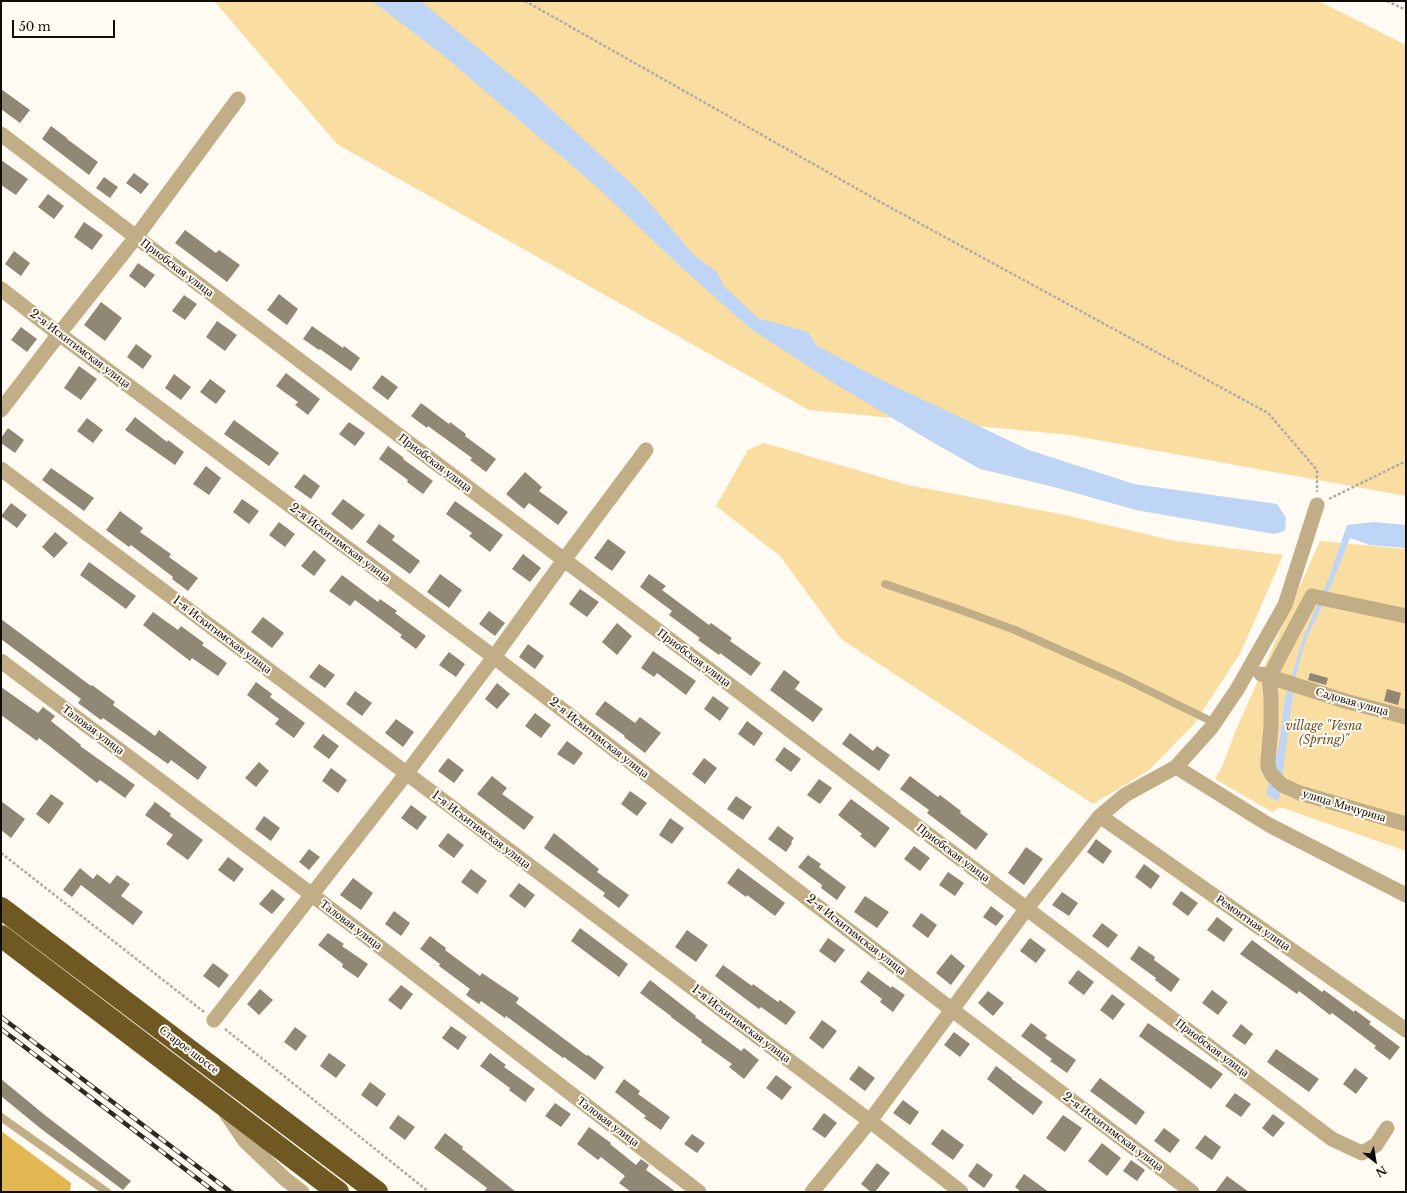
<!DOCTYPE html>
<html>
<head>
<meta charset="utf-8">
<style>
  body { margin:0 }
  #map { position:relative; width:1407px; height:1193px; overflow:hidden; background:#fffbf3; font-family:"Libre Baskerville",serif }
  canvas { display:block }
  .frame { position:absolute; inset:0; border:2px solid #100d06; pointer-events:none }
  .north { position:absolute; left:1355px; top:1141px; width:40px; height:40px; -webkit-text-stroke:3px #fffbf3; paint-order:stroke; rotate:149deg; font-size:11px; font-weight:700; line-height:16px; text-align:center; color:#100d06 }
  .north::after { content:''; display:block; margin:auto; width:14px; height:18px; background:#100d06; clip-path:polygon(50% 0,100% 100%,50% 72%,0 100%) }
  .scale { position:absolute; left:12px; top:20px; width:103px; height:18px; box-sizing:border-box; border:2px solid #100d06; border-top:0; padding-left:5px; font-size:12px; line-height:14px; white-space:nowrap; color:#100d06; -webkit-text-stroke:3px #fffbf3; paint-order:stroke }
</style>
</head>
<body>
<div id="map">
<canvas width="1407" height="1193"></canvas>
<div class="frame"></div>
<div class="north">N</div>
<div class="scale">50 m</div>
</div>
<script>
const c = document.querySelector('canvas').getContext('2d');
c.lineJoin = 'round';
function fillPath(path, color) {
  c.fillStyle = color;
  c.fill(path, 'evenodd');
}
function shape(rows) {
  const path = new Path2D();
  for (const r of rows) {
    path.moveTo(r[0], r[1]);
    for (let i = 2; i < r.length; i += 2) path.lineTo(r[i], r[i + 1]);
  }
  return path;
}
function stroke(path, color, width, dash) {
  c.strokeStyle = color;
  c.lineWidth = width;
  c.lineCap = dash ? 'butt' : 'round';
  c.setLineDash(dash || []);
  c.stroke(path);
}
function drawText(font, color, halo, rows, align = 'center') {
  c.font = font + ' "Libre Baskerville",serif';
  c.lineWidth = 4;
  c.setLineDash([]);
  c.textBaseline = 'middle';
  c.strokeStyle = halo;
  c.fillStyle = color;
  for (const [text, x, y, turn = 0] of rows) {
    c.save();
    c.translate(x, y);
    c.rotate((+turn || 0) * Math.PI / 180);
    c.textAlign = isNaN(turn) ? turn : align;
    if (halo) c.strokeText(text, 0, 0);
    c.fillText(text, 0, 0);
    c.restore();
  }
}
const green = shape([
  [214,1,1319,1,1406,45,1406,496,1070,435,809,410,337,144],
  [764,443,908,485,1065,515,1175,541,1283,555,1241,652,1194,724,1148,771,1093,804,841,639,780,556,716,506,748,450],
  [1320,541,1406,549,1406,851,1280,807,1272,812,1215,779,1223,765,1236,730]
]);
const forest = shape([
  [1,1131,71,1183,70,1192,1,1192]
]);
const water = shape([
  [372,1,420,1,434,12,539,98,639,191,694,255,717,272,723,285,758,318,808,332,817,346,888,383,1029,450,1134,484,1277,504,1286,518,1285,531,1274,534,1136,510,1054,487,980,469,934,443,837,385,751,329,682,268,596,186,443,55],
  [1374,522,1406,525,1406,548,1370,545,1350,538,1328,593,1305,642,1295,679,1279,801,1266,795,1279,745,1285,698,1303,638,1329,577,1347,525]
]);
const building = shape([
  [1,89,30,110,20,123,1,109],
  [51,126,67,138,67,139,98,162,89,175,42,139],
  [1,160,28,179,16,195,1,185],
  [134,173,149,184,141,194,126,183],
  [104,177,118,187,110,198,96,188],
  [48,194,64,206,54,219,38,207],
  [84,222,103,235,92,250,74,237],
  [185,230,216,253,219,250,240,265,227,282,175,243],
  [14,251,30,263,21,276,5,264],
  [138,263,155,275,145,288,129,276],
  [279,294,298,309,287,325,267,310],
  [184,295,197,304,185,320,172,311],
  [101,302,122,318,105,341,84,325],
  [217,321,237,335,225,351,206,337],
  [312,326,343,348,344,346,360,358,351,371,320,349,319,350,303,339],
  [21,327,37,339,27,352,11,340],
  [136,344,152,356,143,369,127,357],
  [79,366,97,379,81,400,64,388],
  [286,373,320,399,308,415,295,405,298,402,276,386],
  [174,374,191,387,181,400,165,388],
  [382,375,398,387,388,400,372,388],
  [210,379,226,391,216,404,200,392],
  [421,403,449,424,450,422,466,434,465,436,496,459,486,472,470,460,472,458,428,426,427,428,411,416],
  [135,417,167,442,168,440,184,452,175,465,125,430],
  [87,418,103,430,93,443,77,431],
  [234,420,279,453,269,466,224,434],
  [349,422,365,433,355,446,339,434],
  [8,428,24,440,15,453,1,443,1,438],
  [388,446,404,458,403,459,433,481,423,494,407,482,408,480,379,459],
  [206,466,221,478,209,495,193,484],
  [51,468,94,498,84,511,42,480],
  [525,472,542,487,539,491,568,512,558,525,529,503,524,509,506,494],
  [304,474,320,486,311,499,294,487],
  [242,499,259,511,249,524,233,512],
  [343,499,365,515,352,530,331,514],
  [455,501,503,535,490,552,469,536,472,533,446,514],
  [11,503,27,515,17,528,1,516],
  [120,511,143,528,140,532,171,554,169,557,198,578,188,591,172,579,173,577,131,545,129,547,106,530],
  [279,522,295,534,285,547,269,535],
  [379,524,395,536,392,540,420,561,410,574,366,542],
  [55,532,68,543,54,558,42,547],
  [608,539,626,552,612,571,594,558],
  [314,550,326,560,314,576,301,566],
  [523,554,541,568,530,582,512,569],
  [89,562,136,596,126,609,80,575],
  [440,574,462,590,449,608,427,592],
  [649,574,666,586,662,590,709,625,711,623,732,638,730,641,761,663,751,676,720,653,719,655,698,640,700,638,669,615,672,611,640,587],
  [342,575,378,602,380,599,397,611,395,613,426,636,416,649,400,637,402,635,355,600,350,606,329,591],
  [580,589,599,602,587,617,569,604],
  [489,611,505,623,495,636,479,624],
  [153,612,178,630,181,626,204,643,202,645,227,663,218,676,192,658,190,661,143,625],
  [263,617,284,633,272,648,251,632],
  [1,619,91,686,92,685,115,702,113,705,155,736,159,730,207,767,198,780,171,760,168,764,103,718,101,720,78,703,81,699,1,639],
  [617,623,632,636,617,655,602,642],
  [528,644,544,656,535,669,519,657],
  [653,651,696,681,686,695,657,673,654,677,641,668],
  [449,652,465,664,456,677,439,665],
  [319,664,335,675,325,688,309,677],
  [784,670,800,682,795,689,823,709,813,722,770,690],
  [1310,673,1328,678,1326,685,1308,680],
  [256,682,272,694,270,697,305,723,294,738,275,724,279,719,247,695],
  [497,683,510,694,497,709,485,699],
  [1,687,38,713,43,707,55,716,51,721,81,745,80,746,135,785,125,798,100,780,97,783,39,738,37,741,1,715],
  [1387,689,1401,693,1398,705,1384,701],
  [355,691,372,703,362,716,346,704],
  [713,696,729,708,720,721,704,709],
  [605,701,635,723,640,717,661,733,645,753,624,737,625,736,595,714],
  [535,713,551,725,541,738,525,726],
  [396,719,414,732,403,747,385,733],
  [747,721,763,733,754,746,738,734],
  [850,733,873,751,877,746,890,755,879,771,842,744],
  [323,734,339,746,329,759,313,747],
  [567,741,583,753,574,765,557,754],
  [784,747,801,759,791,772,775,760],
  [448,758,464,770,454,783,438,771],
  [704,758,717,768,705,784,692,774],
  [259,762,269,771,256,787,245,778],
  [331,768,347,780,338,793,322,781],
  [492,776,507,788,502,794,534,817,524,830,477,794],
  [910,776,938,797,940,795,961,811,960,813,988,834,976,850,927,813,929,810,900,789],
  [819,779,832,788,820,804,807,795],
  [630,791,647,803,637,816,621,804],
  [51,794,64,803,49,824,36,814],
  [736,796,752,807,743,820,727,809],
  [851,799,890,828,875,848,860,836,862,834,838,815],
  [1,801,25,819,11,838,1,830],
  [155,802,171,814,170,816,203,840,188,860,166,844,173,835,145,815],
  [411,805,427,817,417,830,401,818],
  [264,816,280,828,271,841,255,829],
  [670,818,684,828,672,844,659,835],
  [778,826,794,838,791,842,792,843,786,852,768,839],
  [448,833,464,845,454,858,438,846],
  [554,833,599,869,597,872,629,895,619,908,603,896,605,893,544,848],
  [1096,839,1112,851,1103,864,1087,852],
  [914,846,930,858,920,871,904,859],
  [1026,847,1043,859,1024,885,1008,873],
  [309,849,320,857,309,870,299,862],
  [808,855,821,864,819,867,846,887,837,900,821,888,822,885,798,867],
  [228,857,244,869,234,882,218,870],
  [1144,864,1160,876,1151,889,1135,877],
  [80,868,93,879,97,874,110,884,117,875,130,884,121,896,143,912,133,925,81,885,72,897,63,890],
  [738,868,785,903,775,916,747,895,746,897,727,883],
  [471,869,487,881,477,894,461,882],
  [948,872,964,883,955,896,939,885],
  [353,878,373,893,361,910,340,895],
  [519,883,535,895,525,908,509,896],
  [272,889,285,899,272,914,259,904],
  [1181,891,1198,903,1188,916,1172,904],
  [1062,892,1078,903,1069,916,1052,905],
  [865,896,889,912,877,928,854,912],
  [991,906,1004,916,996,926,983,917],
  [394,911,410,923,401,936,385,924],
  [921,913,937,925,928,938,912,926],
  [1217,917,1233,929,1224,942,1207,930],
  [1102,923,1118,935,1108,948,1092,936],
  [580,928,628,964,619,977,571,941],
  [687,930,708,945,696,962,675,947],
  [328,933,344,944,342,946,368,964,358,978,342,967,343,964,318,945],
  [430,936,446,948,445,950,480,976,482,973,519,998,516,1003,587,1056,588,1055,604,1067,595,1080,564,1057,563,1058,506,1016,505,1018,481,1001,479,1004,466,995,470,989,439,966,440,964,420,949],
  [828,938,845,950,835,963,819,951],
  [1030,938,1046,950,1036,963,1020,951],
  [1252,940,1322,992,1324,990,1354,1012,1355,1010,1371,1022,1369,1024,1400,1047,1390,1060,1374,1048,1376,1046,1332,1013,1330,1015,1299,991,1297,994,1240,954],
  [1139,946,1155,957,1154,960,1180,979,1171,992,1155,980,1156,978,1130,959],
  [951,954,965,966,951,985,936,973],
  [213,963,229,975,219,988,203,976],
  [723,965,752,986,753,984,778,1002,780,1000,796,1012,786,1025,761,1007,759,1009,715,976],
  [1078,970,1094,982,1084,995,1068,983],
  [868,971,891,988,892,986,905,995,893,1012,880,1002,882,999,860,982],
  [650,980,696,1016,695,1017,741,1051,744,1048,759,1060,744,1079,729,1067,732,1064,701,1042,702,1040,671,1017,671,1016,640,993],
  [401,985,413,994,401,1010,388,1000],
  [260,989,273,1000,259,1015,247,1004],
  [1212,990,1228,1002,1218,1015,1202,1003],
  [988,991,1004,1003,993,1016,978,1003],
  [1112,994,1125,1004,1113,1020,1100,1010],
  [822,1020,837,1031,823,1049,809,1038],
  [1031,1023,1047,1035,1045,1038,1076,1060,1067,1073,1050,1061,1052,1059,1021,1036],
  [1148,1023,1223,1074,1211,1089,1139,1036],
  [1241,1024,1253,1034,1245,1045,1232,1036],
  [451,1026,467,1037,458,1050,442,1038],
  [295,1027,307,1036,296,1051,284,1042],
  [954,1032,970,1044,960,1057,944,1045],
  [1276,1049,1319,1079,1309,1092,1267,1062],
  [329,1053,346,1065,336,1078,320,1066],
  [490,1053,506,1065,504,1067,535,1089,525,1102,509,1090,510,1088,480,1066],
  [859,1066,875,1078,865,1091,849,1079],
  [996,1066,1012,1078,1012,1079,1043,1102,1033,1115,987,1079],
  [1355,1068,1368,1078,1356,1094,1343,1084],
  [776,1075,792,1087,782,1100,766,1088],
  [1100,1078,1145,1112,1136,1125,1090,1091],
  [1,1079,46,1116,131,1181,123,1190,40,1128,1,1096],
  [624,1079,640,1091,638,1094,670,1117,661,1130,644,1118,646,1116,615,1092],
  [370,1082,386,1094,377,1107,361,1095],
  [1235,1093,1251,1104,1241,1117,1225,1106],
  [903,1100,919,1112,910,1125,893,1113],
  [555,1103,571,1114,561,1127,545,1116],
  [824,1113,837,1123,825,1138,812,1129],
  [1273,1114,1285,1123,1273,1137,1262,1128],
  [398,1115,415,1127,405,1140,389,1128],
  [1063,1115,1082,1128,1065,1152,1046,1138],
  [589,1127,611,1143,610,1144,636,1165,641,1159,649,1165,646,1170,676,1192,631,1192,619,1183,625,1176,601,1157,598,1160,577,1144],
  [1164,1128,1180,1140,1170,1153,1154,1141],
  [942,1129,964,1145,953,1160,931,1144],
  [445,1133,463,1147,462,1149,516,1192,484,1192,487,1188,434,1148],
  [692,1134,705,1143,697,1153,684,1144],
  [1205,1135,1221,1147,1212,1160,1195,1148],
  [1102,1143,1121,1158,1107,1176,1088,1161],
  [1131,1160,1145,1170,1137,1181,1123,1171],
  [877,1163,890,1173,875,1192,871,1192,861,1184],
  [977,1163,993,1175,984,1188,968,1176],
  [1024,1174,1049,1192,1021,1192,1015,1187],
  [1227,1176,1249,1192,1215,1192]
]);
const path = shape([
  [525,1,884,204,1268,413,1317,470,1317,492],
  [1387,1,1406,10],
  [1329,499,1406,461],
  [1,853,204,1012],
  [225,1029,429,1192]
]);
const lane = shape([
  [885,584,958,609,1015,630,1121,677,1215,723],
  [1,1117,107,1192]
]);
const street = shape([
  [1,134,136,237,1332,1139,1362,1153,1376,1145,1387,1128],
  [1,289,59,334,494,657,951,1009,1192,1192],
  [1,410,59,334,136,237,238,99],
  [1,469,870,1121,961,1192],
  [1406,616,1312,596,1269,677,1271,697,1271,727,1268,760,1268,767,1272,775,1282,785,1300,793,1406,824],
  [1,661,311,894,699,1192],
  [1261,674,1345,701,1406,717],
  [1176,767,1269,825,1406,895],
  [1100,816,1406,1030],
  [214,1020,406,774,494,657,564,560,646,450],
  [226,1113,245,1141,285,1179,302,1192],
  [812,1192,870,1121,1027,908,1100,816,1125,795,1176,767,1211,728,1238,688,1285,605,1317,505]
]);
const highway = shape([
  [1,908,377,1192],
  [1,936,338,1192]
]);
const rail = shape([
  [1,1017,231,1192],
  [1,1029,215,1192]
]);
const streetNames = [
  ["Приобская улица",177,268,37],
  ["2-я Искитимская улица",80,349,37],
  ["Приобская улица",435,463,37],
  ["2-я Искитимская улица",340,543,37],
  ["1-я Искитимская улица",222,635,37],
  ["Приобская улица",694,658,37],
  ["Садовая улица",1352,702,16],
  ["Таловая улица",93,730,37],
  ["2-я Искитимская улица",599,738,38],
  ["улица Мичурина",1344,806,17],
  ["1-я Искитимская улица",481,830,37],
  ["Приобская улица",953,853,37],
  ["Ремонтная улица",1253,923,35],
  ["Таловая улица",351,925,37],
  ["2-я Искитимская улица",856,935,38],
  ["1-я Искитимская улица",741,1024,37],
  ["Приобская улица",1212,1048,37],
  ["Старое шоссе",189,1050,37],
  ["Таловая улица",608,1122,37],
  ["2-я Искитимская улица",1113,1132,37]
];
const parkNames = [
  ["village \"Vesna",1324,727],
  ["(Spring)\"",1324,741]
];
fillPath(green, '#fadea1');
fillPath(forest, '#e2b650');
fillPath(water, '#bed5f5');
fillPath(building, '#908774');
stroke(path, '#b0aca5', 2.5, [3, 2]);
stroke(lane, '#c1ae86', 8);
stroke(street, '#c1ae86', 15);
stroke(highway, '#6f5822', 22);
stroke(rail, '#2d2a23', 4.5);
stroke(rail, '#fffbf3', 3, [9]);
drawText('12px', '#100d06', '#fffbf3', streetNames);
drawText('italic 12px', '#645228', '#fffbf3', parkNames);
</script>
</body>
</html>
